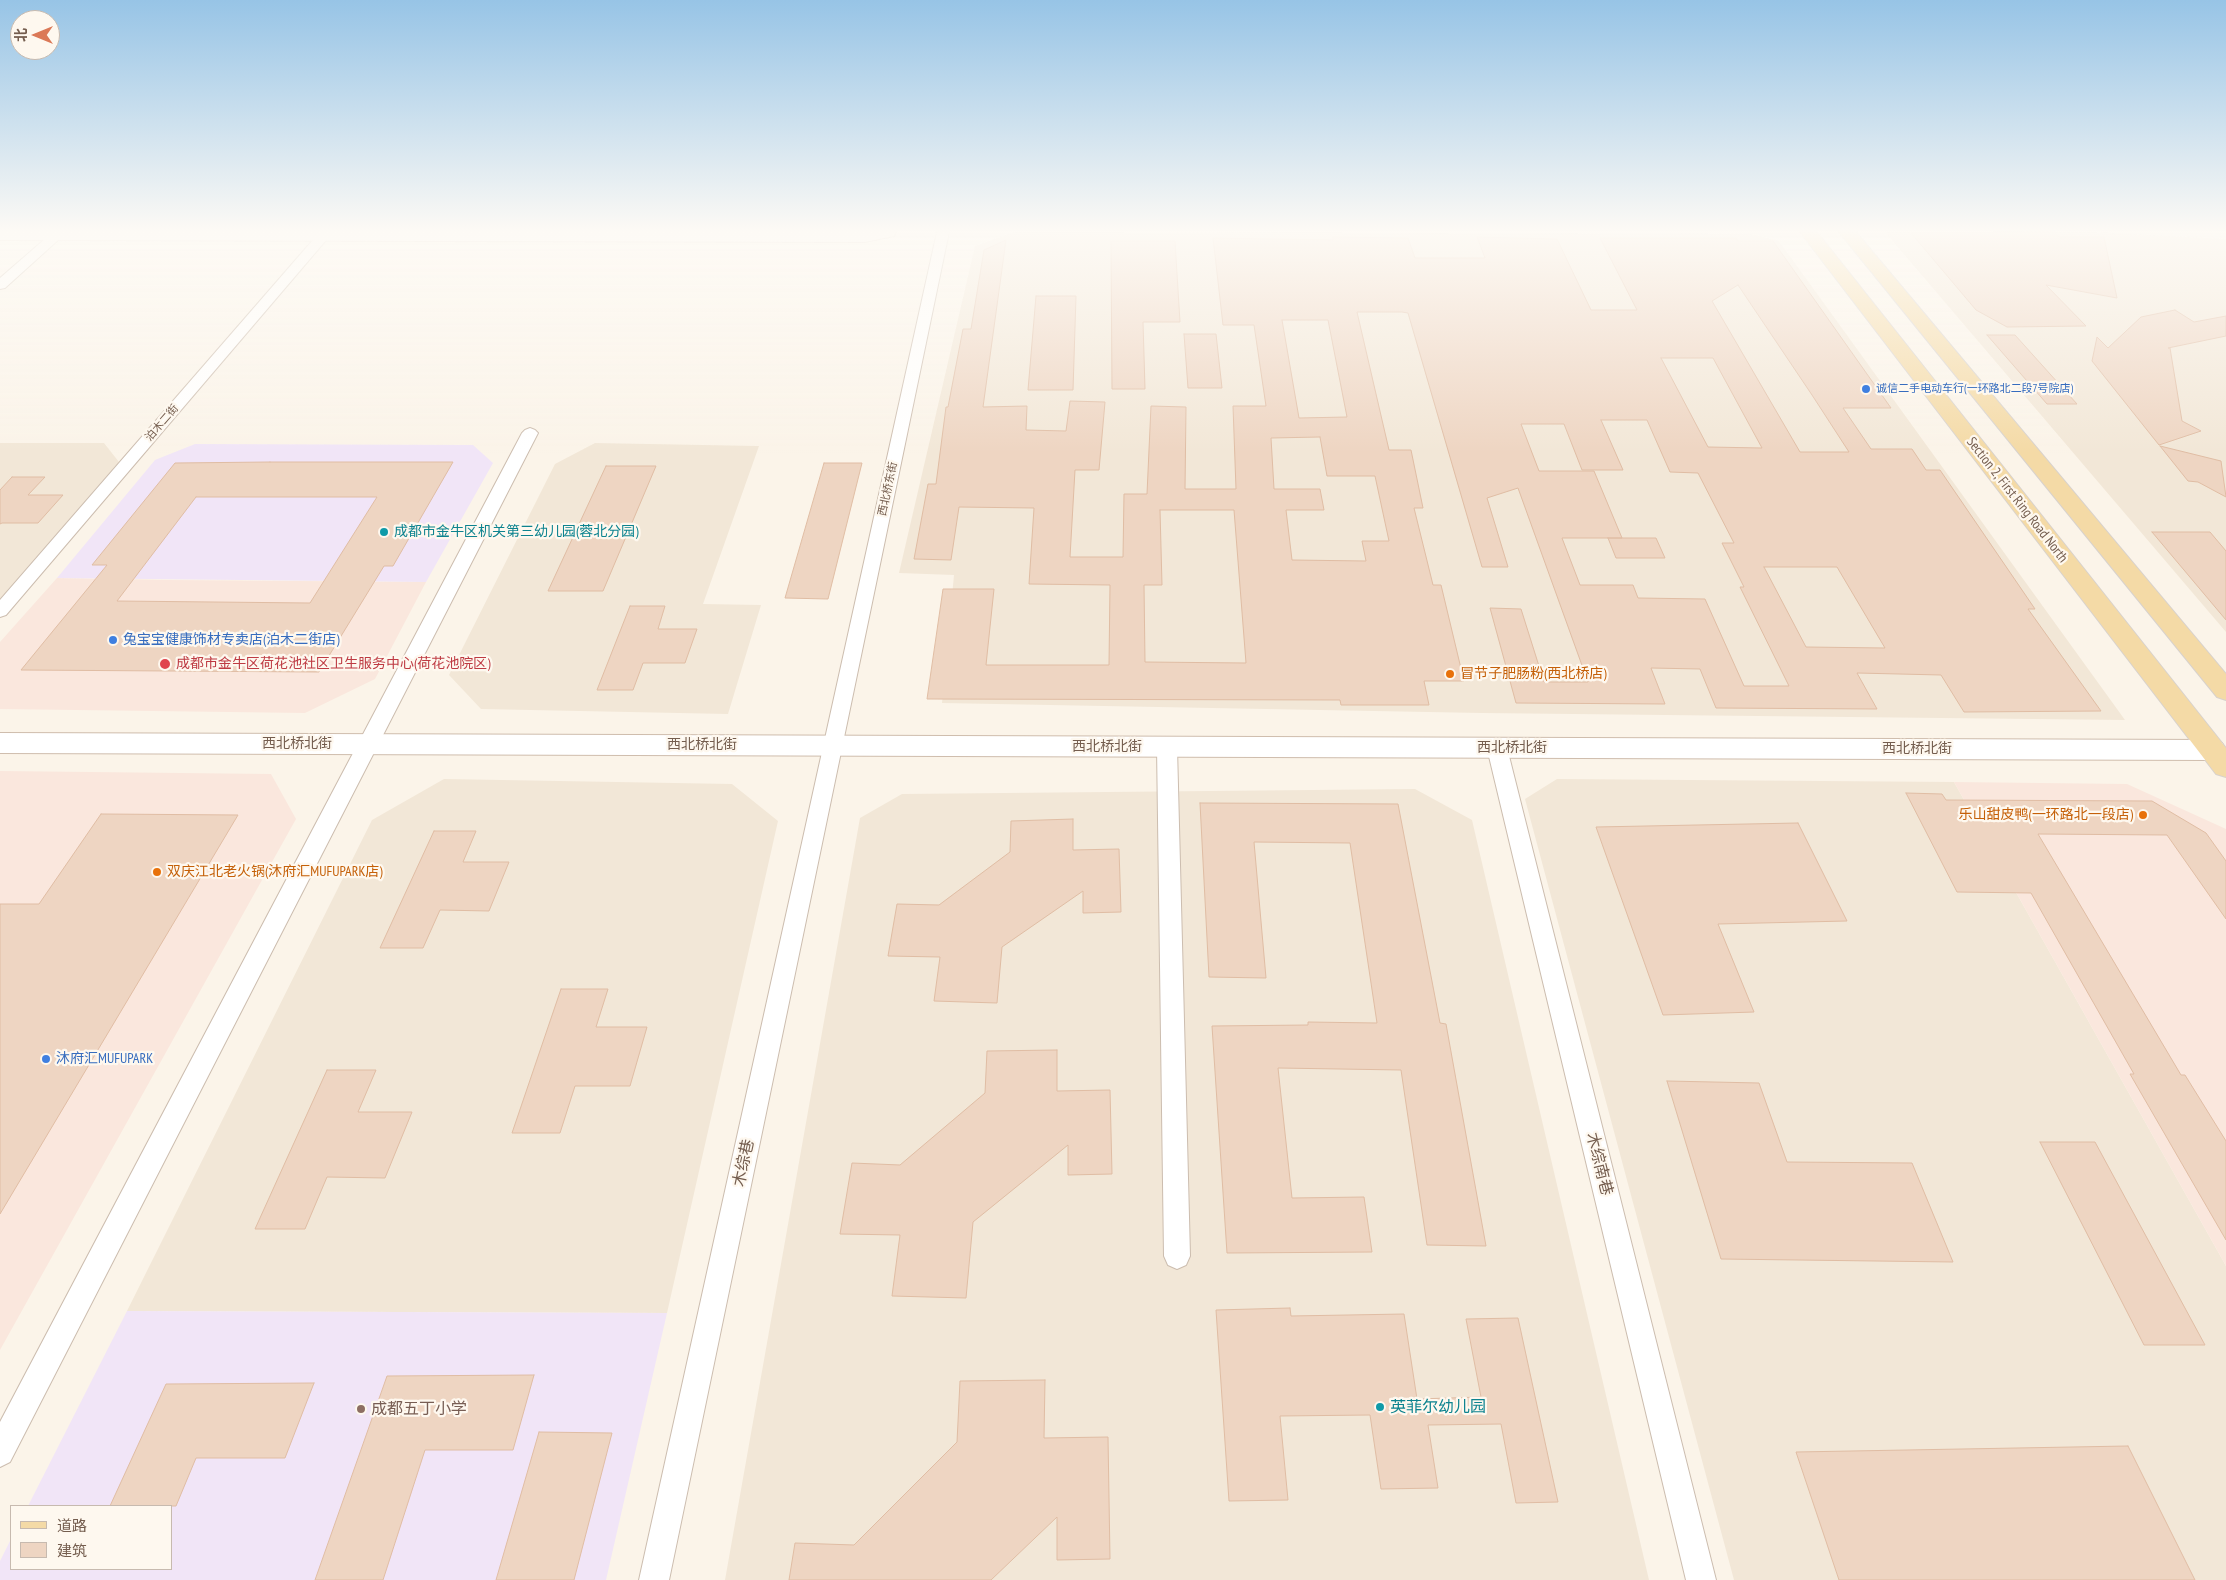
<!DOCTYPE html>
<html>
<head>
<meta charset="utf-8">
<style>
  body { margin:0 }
  #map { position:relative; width:2226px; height:1580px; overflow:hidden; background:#fbf4e9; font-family:"PT Sans Narrow","Noto Sans SC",sans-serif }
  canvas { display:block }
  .legend { position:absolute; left:10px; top:1505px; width:162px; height:65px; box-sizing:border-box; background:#fef8ef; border:1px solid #c7baaf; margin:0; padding:6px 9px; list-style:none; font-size:15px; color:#745d4e }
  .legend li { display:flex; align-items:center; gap:10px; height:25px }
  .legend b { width:25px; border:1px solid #c7baaf }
  .north { position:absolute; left:10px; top:10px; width:50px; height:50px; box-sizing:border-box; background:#fef8ef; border:1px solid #c7baaf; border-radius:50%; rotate:270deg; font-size:14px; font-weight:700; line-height:20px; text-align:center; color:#745d4e }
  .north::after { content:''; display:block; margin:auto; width:18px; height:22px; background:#db7957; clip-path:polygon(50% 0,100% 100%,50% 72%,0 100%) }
</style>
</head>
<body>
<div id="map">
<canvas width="2226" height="1580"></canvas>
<ul class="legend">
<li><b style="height:6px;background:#f4daa6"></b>道路</li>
<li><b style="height:14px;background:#eed5c2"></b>建筑</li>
</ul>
<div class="north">北</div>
</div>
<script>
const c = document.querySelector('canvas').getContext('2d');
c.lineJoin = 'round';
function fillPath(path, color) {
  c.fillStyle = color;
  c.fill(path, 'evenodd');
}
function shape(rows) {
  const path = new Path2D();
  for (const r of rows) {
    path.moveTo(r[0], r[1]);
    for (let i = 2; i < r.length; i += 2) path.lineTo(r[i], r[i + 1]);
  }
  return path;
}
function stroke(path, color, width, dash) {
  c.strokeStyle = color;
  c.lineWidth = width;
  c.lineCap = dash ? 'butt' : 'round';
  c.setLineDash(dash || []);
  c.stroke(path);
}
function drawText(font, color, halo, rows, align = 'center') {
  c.font = font + ' "PT Sans Narrow","Noto Sans SC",sans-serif';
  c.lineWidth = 4.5;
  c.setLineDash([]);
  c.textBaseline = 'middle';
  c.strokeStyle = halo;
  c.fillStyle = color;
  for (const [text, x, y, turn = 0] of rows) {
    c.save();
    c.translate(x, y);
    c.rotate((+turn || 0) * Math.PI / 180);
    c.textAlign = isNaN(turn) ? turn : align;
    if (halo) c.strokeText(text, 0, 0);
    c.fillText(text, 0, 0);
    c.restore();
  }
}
const residential = shape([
  [1014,232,1752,234,1779,241,2125,720,1482,713,942,703,954,575,899,573,975,246],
  [1885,232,2091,232,2226,239,2226,632],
  [0,443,104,443,119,462,0,600],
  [595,443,759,446,703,604,761,605,728,714,481,709,449,675,555,464],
  [444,779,732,784,778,821,667,1313,127,1311,372,820],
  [1557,779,1954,782,2226,1266,2226,1580,1734,1580,1525,799],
  [1415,789,1472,820,1649,1580,725,1580,860,818,902,794]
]);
const commercial = shape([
  [57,578,168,580,426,582,375,679,305,713,0,709,0,642],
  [0,771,271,774,296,819,0,1350],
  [1954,782,2127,784,2226,829,2226,1266]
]);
const education = shape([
  [195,444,473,445,493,463,426,582,57,578,155,460],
  [127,1311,667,1313,606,1580,0,1580,0,1561,11,1539,11,1569,171,1569,171,1506,28,1506]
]);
const building = shape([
  [2054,232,2059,237,2104,237,2117,298,2046,285,2086,326,2007,327,1976,310,1911,233,2054,232],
  [1333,237,1408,238,1415,258,1485,258,1477,237,1557,239,1591,310,1637,310,1600,238,1736,238,1738,241,1773,241,1891,408,1843,408,1871,449,1912,449,1926,470,1940,470,2035,609,2028,609,2101,711,1964,712,1941,675,1857,673,1877,709,1716,708,1700,669,1651,668,1665,704,1516,703,1490,608,1521,609,1544,682,1588,682,1518,488,1487,498,1508,567,1482,567,1408,313,1402,312,1357,312,1389,450,1411,450,1423,508,1414,508,1433,585,1441,585,1464,681,1424,681,1429,705,1341,705,1340,700,927,699,943,589,994,589,986,665,1109,665,1110,585,1029,584,1034,508,959,507,951,560,914,559,928,484,936,484,946,407,948,407,963,329,971,329,984,250,1006,240,983,407,1027,406,1026,430,1066,431,1070,401,1105,402,1099,470,1075,470,1070,557,1123,557,1124,494,1147,494,1151,406,1186,407,1185,489,1236,489,1233,406,1266,406,1254,325,1223,325,1213,238,1333,240,1333,237],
  [1738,285,1812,395,1849,452,1800,452,1712,301,1738,285],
  [1282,320,1328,320,1347,417,1299,418,1282,320],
  [1661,358,1713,358,1762,448,1708,447,1661,358],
  [1601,420,1647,420,1670,472,1698,473,1734,543,1722,543,1744,587,1740,587,1789,686,1744,686,1705,599,1638,598,1633,585,1580,585,1562,538,1622,538,1594,471,1539,471,1521,424,1564,424,1582,470,1623,470,1601,420],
  [1320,437,1327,476,1375,476,1389,541,1362,541,1366,561,1292,560,1286,510,1324,510,1320,489,1274,489,1271,438,1320,437],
  [1160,510,1234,510,1246,663,1145,662,1144,585,1162,585,1160,510],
  [1764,567,1837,567,1885,648,1806,647,1764,567],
  [1111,241,1175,241,1180,322,1143,322,1145,389,1112,389,1111,241],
  [1036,296,1076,296,1073,390,1028,390,1036,296],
  [2175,310,2194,322,2226,316,2226,336,2168,348,2170,348,2182,421,2201,431,2159,445,2092,361,2097,337,2108,348,2141,317,2175,310],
  [1184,334,1216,334,1222,388,1188,388,1184,334],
  [1987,335,2015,335,2077,404,2047,404,1987,335],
  [2160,446,2221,461,2226,497,2198,482,2188,481,2160,446],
  [270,462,453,462,393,566,384,566,319,672,21,670,107,565,92,565,175,463,270,462],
  [196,497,377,497,310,603,117,601,196,497],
  [824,463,862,463,828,599,785,598,824,463],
  [606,466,656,466,603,591,548,591,606,466],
  [12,477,45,477,28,495,63,495,38,523,2,523,0,524,0,490,12,477],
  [2152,532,2210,532,2226,551,2226,620,2152,532],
  [1608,538,1656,538,1665,558,1616,558,1608,538],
  [630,606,665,606,658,629,697,629,685,663,643,663,633,690,597,690,630,606],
  [1906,793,1942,794,1946,800,2152,801,2206,833,2226,861,2226,919,2167,835,2038,834,2181,1075,2185,1075,2226,1141,2226,1240,2130,1074,2134,1074,2031,893,1957,892,1906,793],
  [1200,803,1398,804,1440,1023,1446,1024,1486,1246,1427,1245,1401,1070,1278,1068,1292,1198,1364,1197,1372,1252,1227,1253,1212,1026,1308,1025,1308,1022,1377,1023,1350,843,1254,842,1266,978,1209,977,1200,803],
  [101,814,238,815,0,1214,0,904,39,904,101,814],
  [1073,819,1073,850,1119,849,1121,912,1083,913,1083,891,1002,947,997,1003,934,1001,940,957,888,956,897,904,939,905,1010,852,1011,821,1073,819],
  [1798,823,1847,921,1718,924,1754,1012,1663,1015,1596,827,1798,823],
  [434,831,476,831,463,862,509,862,489,911,440,910,423,948,380,948,434,831],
  [561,989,608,989,596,1027,647,1027,630,1086,575,1086,560,1133,512,1133,561,989],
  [1057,1050,1057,1091,1110,1090,1112,1174,1068,1175,1068,1145,973,1222,966,1298,892,1296,900,1235,840,1234,852,1163,900,1165,985,1093,987,1051,1057,1050],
  [327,1070,376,1070,358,1112,412,1112,385,1178,327,1177,305,1229,255,1229,327,1070],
  [1667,1081,1759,1083,1787,1162,1912,1163,1953,1262,1721,1259,1667,1081],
  [2040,1142,2095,1142,2205,1345,2144,1345,2040,1142],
  [1290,1308,1291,1316,1404,1314,1417,1399,1481,1397,1466,1319,1518,1318,1558,1502,1516,1503,1501,1424,1428,1425,1438,1488,1381,1489,1370,1415,1280,1416,1288,1500,1229,1501,1216,1310,1290,1308],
  [534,1375,513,1450,425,1450,383,1580,315,1580,387,1376,534,1375],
  [1045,1380,1044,1438,1108,1437,1110,1559,1057,1560,1057,1517,991,1580,789,1580,795,1543,854,1545,957,1442,960,1381,1045,1380],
  [314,1383,285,1458,196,1458,176,1506,110,1506,166,1384,314,1383],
  [539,1432,612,1433,574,1580,496,1580,539,1432],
  [2128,1446,2195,1580,1839,1580,1796,1452,2128,1446]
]);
const street = shape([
  [53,232,67,232,5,288,0,289,0,278,53,232],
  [323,232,327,233,329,236,327,239,6,615,0,617,0,600,319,233,323,232],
  [937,232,949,232,669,1580,639,1580,937,232],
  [530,428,535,430,538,433,10,1462,0,1467,0,1422,522,433,525,430,530,428],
  [1167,740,1174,742,1177,747,1190,1256,1186,1265,1177,1269,1168,1265,1164,1256,1157,747,1160,742,1167,740],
  [1497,741,1504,743,1507,748,1716,1580,1686,1580,1487,748,1490,743,1497,741]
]);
const secondary = shape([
  [0,232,896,232,894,236,865,242,0,240,0,232],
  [0,733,2213,740,2222,743,2226,751,2222,757,2213,760,0,753,0,733]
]);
const primary = shape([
  [1800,232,1817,232,2226,748,2226,777,2216,774,1800,232],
  [1839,232,1856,232,2226,674,2226,700,2217,697,1839,232]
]);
const markers = [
  [1866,389,5,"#3f7fe0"],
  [384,532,5,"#0f9aa8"],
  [113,640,5,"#3f7fe0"],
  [165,664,6,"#e0444e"],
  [1450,674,5,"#e8710a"],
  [2143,815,5,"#e8710a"],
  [157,872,5,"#e8710a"],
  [46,1059,5,"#3f7fe0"],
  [1380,1407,5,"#0f9aa8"],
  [361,1409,5,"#8d6e63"]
];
const farShopnames = [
  ["诚信二手电动车行(一环路北二段7号院店)",1876,389]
];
const farStreetnames = [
  ["泊木二街",162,423,-49],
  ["西北桥东街",888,489,-78]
];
const streetNames = [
  ["Section 2, First Ring Road North",2017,500,52],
  ["西北桥北街",297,744],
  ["西北桥北街",702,745],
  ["西北桥北街",1107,747],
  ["西北桥北街",1512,748],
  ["西北桥北街",1917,749]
];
const cultureNames = [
  ["成都市金牛区机关第三幼儿园(蓉北分园)",394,532]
];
const shopNames = [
  ["兔宝宝健康饰材专卖店(泊木二街店)",123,640],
  ["沐府汇MUFUPARK",56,1059]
];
const healthNames = [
  ["成都市金牛区荷花池社区卫生服务中心(荷花池院区)",176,664]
];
const foodNames = [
  ["冒节子肥肠粉(西北桥店)",1460,674],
  ["乐山甜皮鸭(一环路北一段店)",2133,815,"right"],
  ["双庆江北老火锅(沐府汇MUFUPARK店)",167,872]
];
const nearStreetnames = [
  ["木综巷",744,1163,-78],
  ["木综南巷",1599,1164,76]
];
const nearCulturenames = [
  ["英菲尔幼儿园",1390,1407]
];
const nearEducationnames = [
  ["成都五丁小学",371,1409]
];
fillPath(residential, '#f2e7d7');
fillPath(commercial, '#fae7dd');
fillPath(education, '#f1e5f7');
fillPath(building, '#eed5c2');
stroke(building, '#e0bda4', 1);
stroke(street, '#ccbdaf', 2);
stroke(secondary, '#cfbdad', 2);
stroke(primary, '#d8d2cd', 2);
fillPath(street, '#fff');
fillPath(secondary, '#fff');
fillPath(primary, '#f4daa6');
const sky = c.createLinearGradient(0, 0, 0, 453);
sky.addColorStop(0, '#97c4e6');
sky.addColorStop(0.51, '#fdfaf5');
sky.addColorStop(1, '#fdfaf500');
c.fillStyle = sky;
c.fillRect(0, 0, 2226, 453);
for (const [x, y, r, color] of markers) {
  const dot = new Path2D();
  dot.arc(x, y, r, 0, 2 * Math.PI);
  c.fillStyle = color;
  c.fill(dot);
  stroke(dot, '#fef8ef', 2);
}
drawText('11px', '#366cbe', '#fef8ef', farShopnames, 'left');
drawText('11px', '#745d4e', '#fef8ef', farStreetnames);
drawText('14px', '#745d4e', '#fef8ef', streetNames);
drawText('14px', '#0d838f', '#fef8ef', cultureNames, 'left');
drawText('14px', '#366cbe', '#fef8ef', shopNames, 'left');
drawText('14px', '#be3a42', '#fef8ef', healthNames, 'left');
drawText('14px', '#c56008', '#fef8ef', foodNames, 'left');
drawText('16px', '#745d4e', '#fef8ef', nearStreetnames);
drawText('16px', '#0d838f', '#fef8ef', nearCulturenames, 'left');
drawText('16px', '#785e54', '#fef8ef', nearEducationnames, 'left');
</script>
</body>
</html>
